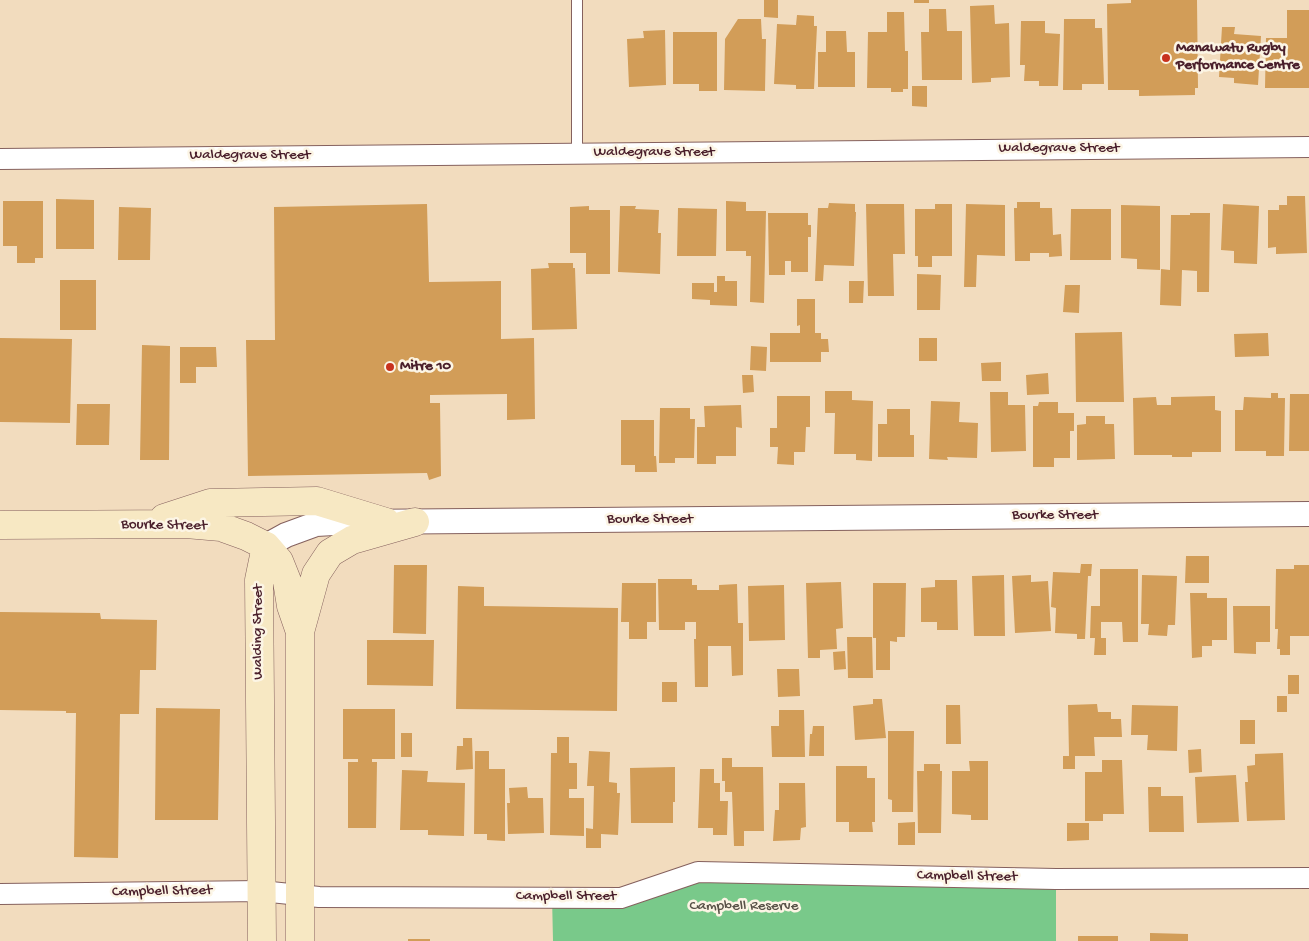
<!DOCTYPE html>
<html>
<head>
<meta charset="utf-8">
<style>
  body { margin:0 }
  canvas { display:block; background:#f2dcbe }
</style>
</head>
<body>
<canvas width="1309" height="941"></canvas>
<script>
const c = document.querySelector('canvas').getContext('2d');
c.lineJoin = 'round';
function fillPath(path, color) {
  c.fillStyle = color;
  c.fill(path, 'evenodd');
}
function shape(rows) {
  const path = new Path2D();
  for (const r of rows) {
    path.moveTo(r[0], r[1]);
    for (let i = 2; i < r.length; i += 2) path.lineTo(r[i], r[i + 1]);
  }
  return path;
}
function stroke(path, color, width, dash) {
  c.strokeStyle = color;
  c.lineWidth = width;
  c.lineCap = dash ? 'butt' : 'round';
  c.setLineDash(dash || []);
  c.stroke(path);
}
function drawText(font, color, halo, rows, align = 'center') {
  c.font = font + ' "Gochi Hand",sans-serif';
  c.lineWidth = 5;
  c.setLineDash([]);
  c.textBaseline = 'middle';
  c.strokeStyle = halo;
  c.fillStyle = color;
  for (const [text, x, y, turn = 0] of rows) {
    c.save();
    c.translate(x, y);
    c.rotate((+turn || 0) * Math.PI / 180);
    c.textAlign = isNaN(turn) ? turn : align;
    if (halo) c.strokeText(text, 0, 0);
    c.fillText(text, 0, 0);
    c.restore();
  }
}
const green = shape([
  [698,872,1056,879,1056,941,553,941,552,896,621,898]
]);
const building = shape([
  [764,0,778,0,778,18,764,17],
  [914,0,929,0,929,3,914,3],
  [1131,0,1197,0,1198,88,1195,88,1195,95,1139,96,1139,90,1108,90,1107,4,1131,3],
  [994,5,995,24,1009,23,1010,77,991,78,991,82,972,83,970,6],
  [929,9,946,9,947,31,962,31,962,80,922,80,921,32,929,32],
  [1287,10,1309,10,1309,88,1265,88,1266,38,1287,38],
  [887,12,904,12,905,51,908,51,908,89,903,89,903,92,891,92,891,88,867,88,868,32,887,32],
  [797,15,814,16,814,26,817,26,814,89,796,89,796,85,774,84,777,24,796,25],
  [738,19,761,19,762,39,766,39,765,91,724,90,725,39],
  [1064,19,1095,19,1095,28,1102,28,1104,84,1082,84,1082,90,1063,90],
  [1021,21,1045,21,1045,33,1060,34,1058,86,1039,86,1039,81,1024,81,1025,65,1020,65],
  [1222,27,1235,27,1234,34,1261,36,1258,85,1234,83,1234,78,1219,77],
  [665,30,666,85,629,87,627,39,644,38,643,31],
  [826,31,846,31,847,52,855,52,855,87,818,87,818,52,826,52],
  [673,32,717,32,717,91,699,91,699,84,673,84],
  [912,86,927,86,927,107,912,106],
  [1287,196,1305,196,1307,253,1276,254,1276,247,1268,248,1268,210,1279,210,1279,205,1287,205],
  [56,199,94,200,94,249,56,249],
  [3,201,43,201,43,258,35,258,35,263,17,263,17,246,3,246],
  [726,201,746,202,746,211,766,211,764,303,750,302,751,256,746,256,746,251,726,251],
  [1017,202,1040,202,1040,208,1052,208,1053,235,1061,234,1062,256,1049,257,1049,253,1030,253,1030,261,1015,261,1014,208,1017,208],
  [829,203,855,204,855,212,856,212,854,266,824,265,823,281,815,281,818,208,828,208],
  [427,204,429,282,501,281,501,339,534,338,535,419,507,420,507,394,430,395,430,403,440,403,441,476,429,480,427,473,248,476,246,340,275,340,274,207],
  [866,204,904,204,905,254,893,254,894,296,868,296],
  [935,204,952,204,952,256,932,256,932,267,918,267,918,256,915,256,915,209,935,209],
  [966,204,1005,205,1005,256,977,255,976,287,964,287],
  [1223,204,1259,206,1257,264,1234,263,1234,251,1221,250],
  [1121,205,1160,206,1160,270,1137,269,1137,259,1121,258],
  [589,206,589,210,610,210,610,274,586,274,586,253,570,253,570,207],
  [620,206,636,206,635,209,659,210,658,233,661,233,660,274,618,272],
  [119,207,151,208,150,260,118,260],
  [678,208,717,209,716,256,677,256],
  [1071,209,1111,209,1111,260,1070,260],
  [768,213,808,213,808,225,811,225,811,237,808,237,808,272,791,272,791,261,785,261,785,275,769,275],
  [1190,213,1210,213,1209,292,1197,292,1197,271,1182,270,1181,306,1160,305,1161,269,1170,270,1171,215,1190,215],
  [548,263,573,263,573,268,575,268,577,329,532,330,531,269,549,268],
  [917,274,941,275,940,310,917,310],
  [717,276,725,276,725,281,737,281,737,306,710,305,710,300,692,299,692,283,714,283,714,292,717,292],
  [60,280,96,280,96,330,60,330],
  [849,281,864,281,863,303,849,303],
  [1065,285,1080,285,1079,313,1063,312],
  [797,299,815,299,815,333,821,333,821,339,828,339,829,352,821,352,821,362,770,362,770,333,800,333,800,325,797,326],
  [1122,332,1124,402,1076,402,1075,333],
  [1268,333,1269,356,1235,357,1234,334],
  [0,338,72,339,70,423,0,422],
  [919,338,937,338,937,361,919,361],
  [142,345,170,346,169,460,140,460],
  [751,346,767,347,766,371,750,370],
  [180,347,216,347,217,367,196,367,196,383,180,383],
  [1001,362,1001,381,982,381,981,363],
  [1048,373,1049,394,1027,395,1026,375],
  [742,375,753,375,754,392,743,393],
  [825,391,852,391,852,400,873,401,872,461,856,460,856,454,834,454,835,413,825,413],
  [990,392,1008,392,1008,405,1025,405,1026,451,991,452],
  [1271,393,1278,393,1278,398,1285,398,1284,456,1266,456,1266,451,1235,451,1235,410,1243,410,1244,397,1271,398],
  [1290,394,1309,394,1309,451,1289,451],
  [777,396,810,396,810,427,806,427,805,452,794,452,794,465,777,464,778,447,770,447,770,428,777,428],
  [1215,396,1215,410,1221,411,1221,452,1192,452,1192,457,1172,457,1172,455,1134,455,1133,398,1156,397,1157,405,1171,405,1171,397],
  [931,401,960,402,959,422,978,423,977,458,947,457,948,460,929,459],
  [1039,402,1058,402,1058,413,1074,413,1074,431,1070,431,1070,458,1054,458,1054,467,1033,467,1033,406,1038,406],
  [77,404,110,404,109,445,76,445],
  [741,405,742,428,736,427,736,456,716,456,716,464,697,464,697,427,705,427,704,406],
  [660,408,690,408,690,419,695,419,694,458,675,458,675,463,659,463],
  [887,409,910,409,910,435,914,435,914,457,878,457,878,424,887,424],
  [1086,416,1105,416,1105,424,1114,424,1115,459,1077,460,1077,425,1086,424],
  [621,420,654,420,654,456,656,456,657,472,635,472,635,465,621,465],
  [1186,556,1209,556,1209,583,1185,583],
  [1081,564,1092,564,1091,576,1088,576,1085,639,1077,639,1077,634,1055,633,1056,608,1051,607,1053,572,1080,573],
  [394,565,427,565,426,634,393,633],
  [1294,565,1309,565,1309,636,1290,636,1290,655,1280,655,1280,649,1277,649,1278,629,1275,629,1276,569,1294,569],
  [1100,569,1138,569,1138,642,1123,642,1122,622,1101,622,1101,638,1106,638,1106,655,1094,655,1095,638,1090,638,1091,606,1100,606],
  [1004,575,1005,636,974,636,972,576],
  [1031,575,1031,582,1048,581,1051,631,1015,633,1012,576],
  [1142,575,1177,576,1175,625,1168,625,1167,636,1148,635,1149,624,1141,624],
  [658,579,692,579,692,585,697,585,697,590,719,590,719,585,737,584,738,623,743,623,743,675,732,676,731,646,708,646,708,687,695,687,694,639,696,639,696,622,685,622,685,630,659,630],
  [935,580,957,580,958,630,937,630,937,622,921,622,921,588,935,587],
  [841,582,843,628,836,629,837,649,820,650,820,658,808,658,806,583],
  [622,583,656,583,656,622,647,622,647,639,629,639,629,622,621,622],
  [873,583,906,583,905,637,897,637,897,642,890,641,890,670,876,670,876,638,873,638],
  [784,585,785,640,749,641,748,586],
  [458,586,484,587,484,606,618,608,617,711,456,709],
  [1190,593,1207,593,1207,598,1227,598,1227,640,1212,640,1212,646,1202,646,1202,657,1192,658],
  [1233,606,1270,606,1270,642,1256,642,1256,654,1234,653],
  [0,612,100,613,101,619,157,620,156,670,140,670,139,714,120,714,118,858,74,857,76,713,66,713,66,711,0,710],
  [847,637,872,637,873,678,848,678],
  [367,640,434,640,433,686,367,685],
  [845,651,846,669,834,670,833,652],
  [777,669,799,669,800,696,778,697],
  [1288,675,1299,675,1299,694,1288,694],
  [662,682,677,682,677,702,662,702],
  [1277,696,1287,696,1287,712,1277,712],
  [873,699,882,699,886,738,855,740,853,706,873,704],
  [1097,704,1098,712,1111,712,1111,719,1121,719,1122,737,1094,737,1095,756,1075,756,1075,769,1063,769,1063,756,1069,756,1068,705],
  [946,705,960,705,961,744,946,744],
  [1132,705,1178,706,1177,751,1147,750,1148,735,1131,735],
  [156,708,220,709,218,820,155,820],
  [343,709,395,709,395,759,372,759,372,762,377,762,376,828,348,828,348,762,358,762,358,759,343,759],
  [779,710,804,710,805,757,772,757,771,726,779,726],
  [1240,720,1255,720,1255,744,1240,744],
  [813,726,824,726,824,756,809,756,810,734,812,734],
  [888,731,914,731,913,812,892,812,892,800,888,799],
  [401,733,412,733,412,757,401,757],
  [557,737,569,737,569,763,577,763,577,789,569,789,569,798,584,798,584,836,550,835,551,753,557,753],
  [463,738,472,738,473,769,456,770,457,746,463,746],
  [1201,749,1202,772,1189,773,1188,750],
  [475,751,489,751,489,769,505,769,505,841,487,840,487,834,474,834],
  [589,751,610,752,609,782,617,783,617,793,620,793,618,835,601,834,601,848,586,848,586,828,593,829,594,786,587,786],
  [1283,753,1285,820,1247,821,1245,782,1248,782,1247,766,1255,765,1255,754],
  [722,758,732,758,732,767,763,767,764,831,744,831,744,846,734,846,732,792,725,792,725,781,722,781],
  [1102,760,1122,760,1124,814,1103,814,1103,821,1085,821,1085,772,1102,772],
  [969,761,988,761,988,820,971,820,971,815,952,814,952,771,970,771],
  [924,764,940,764,940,771,942,771,941,833,918,833,917,771,924,771],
  [836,766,867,766,867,778,875,778,875,822,872,822,873,832,849,832,849,822,836,822],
  [675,767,675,802,673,802,673,823,631,823,630,768],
  [700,769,714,769,714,783,720,783,720,801,728,801,727,835,713,835,713,828,698,828],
  [402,770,428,771,427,782,465,783,464,836,428,835,428,830,400,830],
  [1236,775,1239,822,1197,823,1195,777],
  [779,783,805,783,806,827,801,828,800,840,773,841,775,810,779,810],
  [527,787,528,798,543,798,544,833,508,834,507,803,510,803,509,788],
  [1148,787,1161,787,1161,796,1183,796,1184,832,1149,832],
  [915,822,915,845,898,845,898,823],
  [1067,823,1089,823,1089,840,1067,841],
  [1150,933,1188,934,1188,941,1150,941],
  [1078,936,1118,936,1118,941,1078,941],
  [408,939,430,939,430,941,408,941]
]);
const service = shape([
  [577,153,577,0]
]);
const minor = shape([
  [0,159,1309,147],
  [0,894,261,891,319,897,621,898,698,872,1056,879,1309,878]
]);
const tertiary = shape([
  [266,546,286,535,316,524,351,522,1309,514]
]);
const secondary = shape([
  [164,518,210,503,317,501,386,522],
  [0,525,186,524,221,527,246,536,266,546,279,561,287,581,291,606,300,632,300,941],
  [300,632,316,574,330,553,352,540,415,522],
  [262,941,259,580,266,546]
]);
const markers = [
  [1166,58,5,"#c8321e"],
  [390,367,5,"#c8321e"]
];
const poiNames = [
  ["Manawatu Rugby",1176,49],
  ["Performance Centre",1176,66],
  ["Mitre 10",400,367]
];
const streetNames = [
  ["Waldegrave Street",1059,149],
  ["Waldegrave Street",654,153],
  ["Waldegrave Street",250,156],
  ["Bourke Street",1055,516],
  ["Bourke Street",650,520],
  ["Bourke Street",164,526,1],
  ["Walding Street",259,632,-90],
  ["Campbell Street",967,877,1],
  ["Campbell Street",162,892,-1],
  ["Campbell Street",566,897]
];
const parkNames = [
  ["Campbell Reserve",744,907]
];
fillPath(green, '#79c98a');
fillPath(building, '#d29d58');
stroke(service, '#85615e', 12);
stroke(minor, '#85615e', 22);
stroke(tertiary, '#85615e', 26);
stroke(secondary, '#85615e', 29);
stroke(service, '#fff', 10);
stroke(minor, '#fff', 20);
stroke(tertiary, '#fff', 24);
stroke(secondary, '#f7e8c3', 28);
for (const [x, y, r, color] of markers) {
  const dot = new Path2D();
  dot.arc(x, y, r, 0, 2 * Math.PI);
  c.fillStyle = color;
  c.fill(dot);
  stroke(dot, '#fcf5e5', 2);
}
drawText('bold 15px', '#4a1f2b', '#fcf5e5', poiNames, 'left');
drawText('15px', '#4a1f2b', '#fcf5e5', streetNames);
drawText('15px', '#585248', '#fcf5e5', parkNames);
</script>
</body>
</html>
